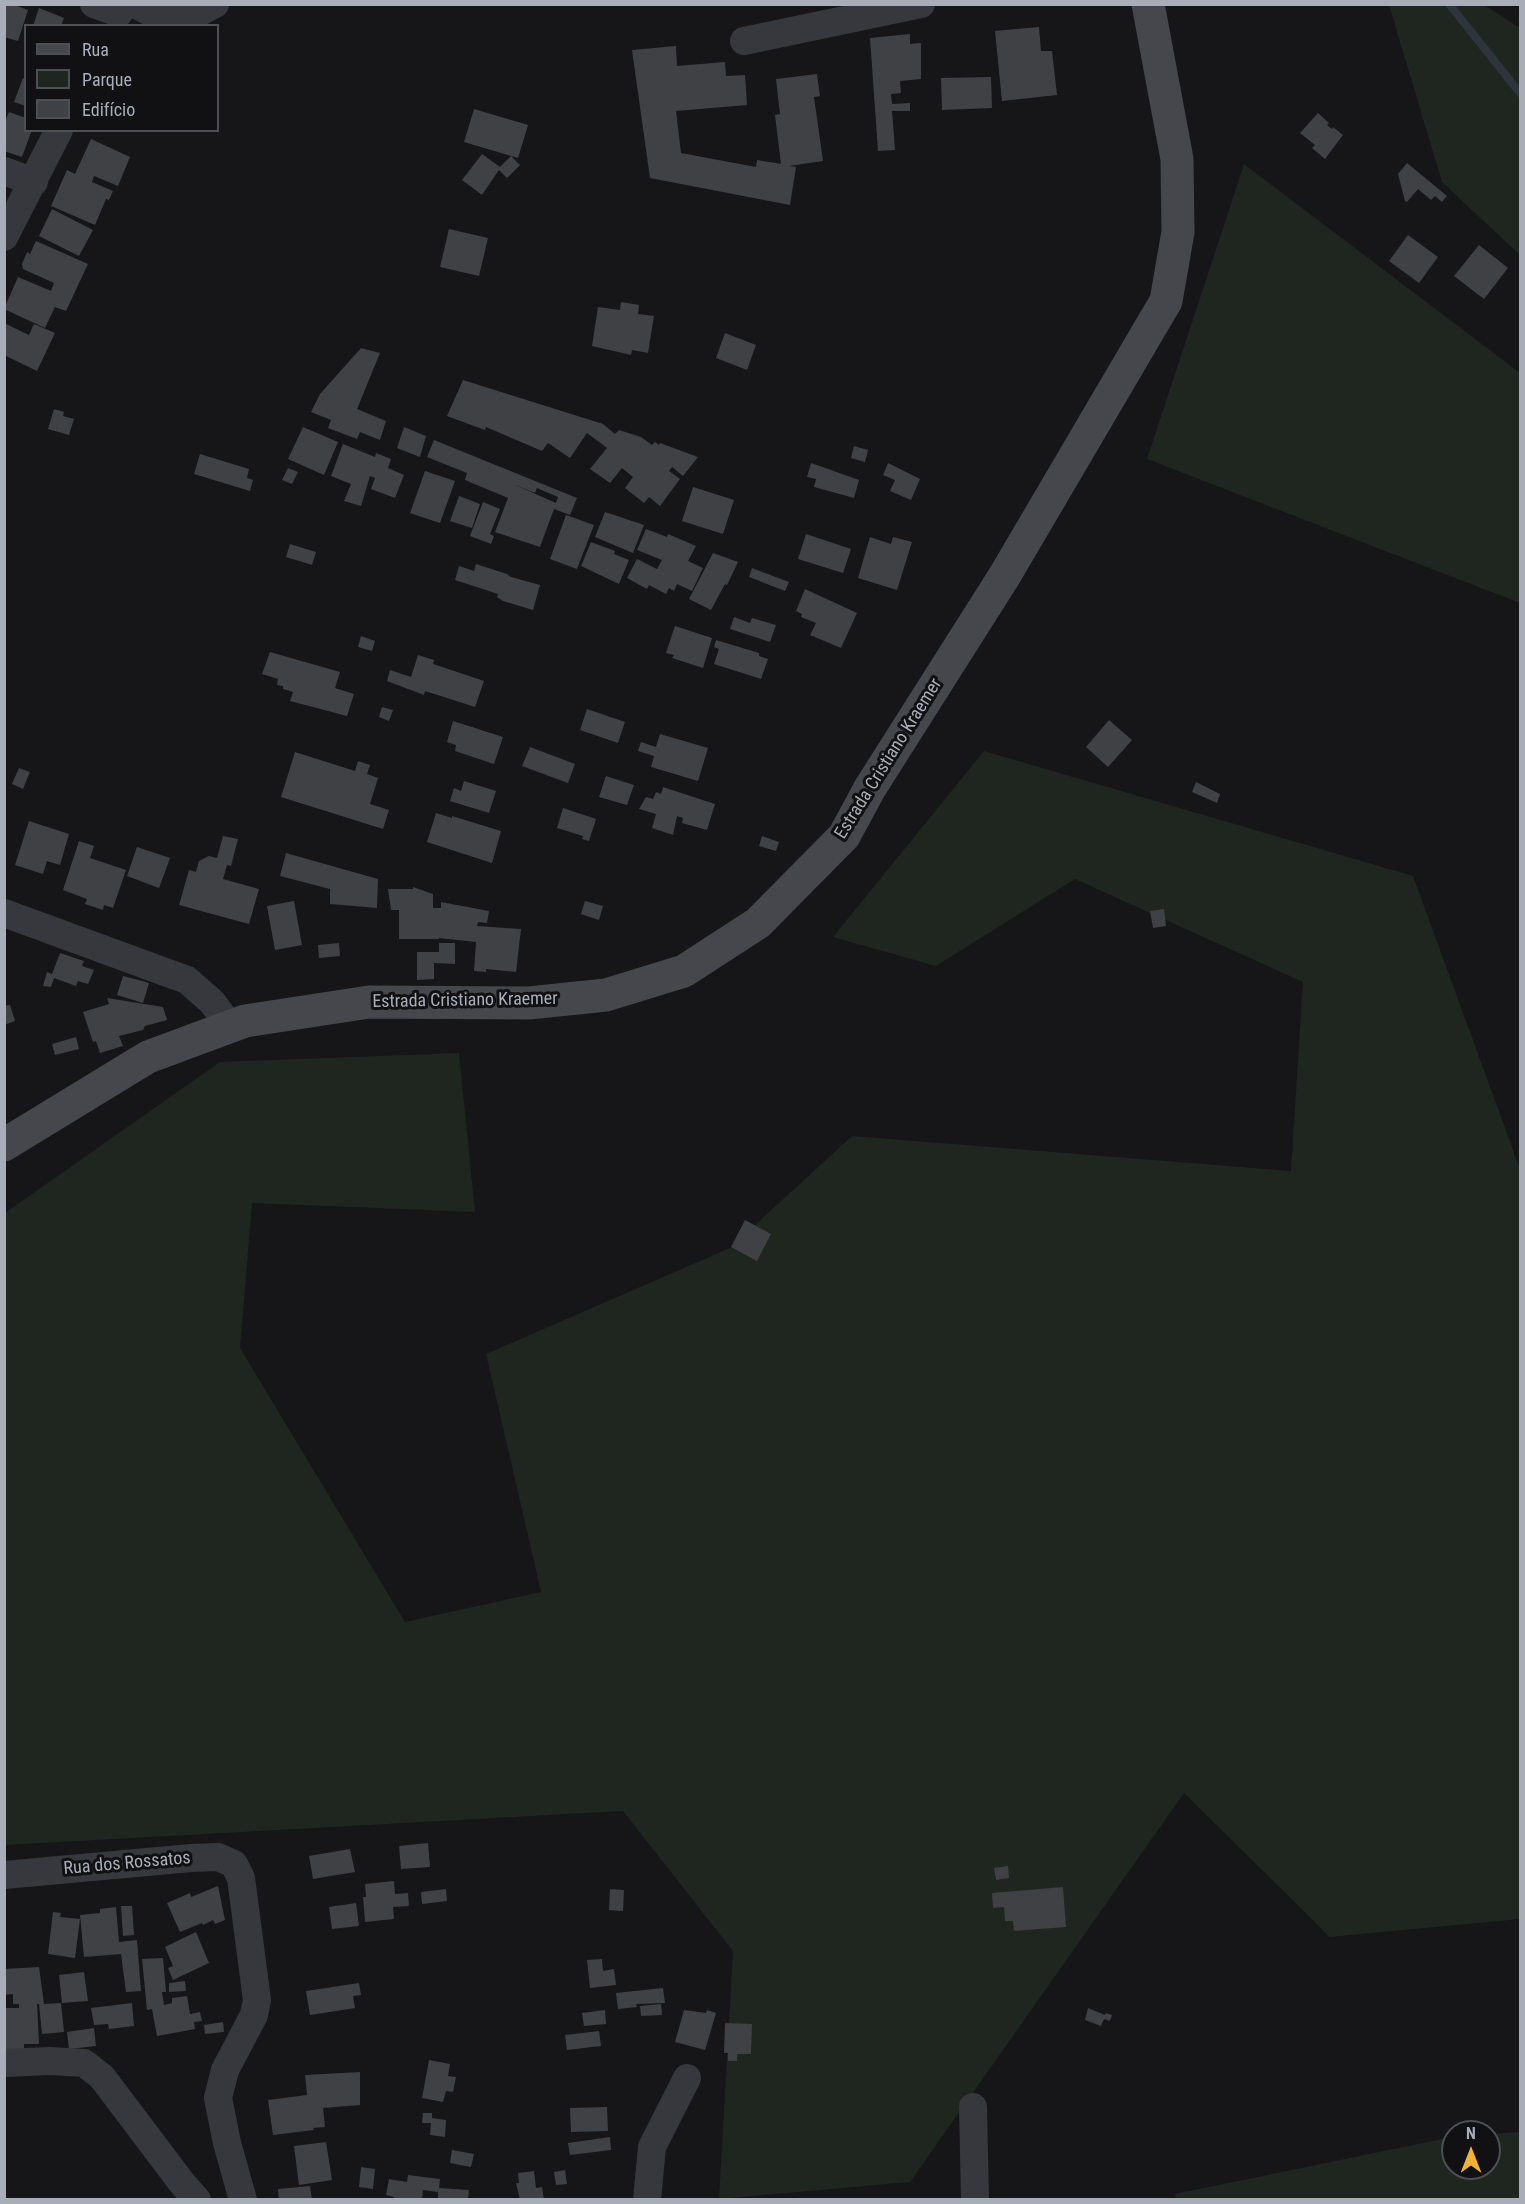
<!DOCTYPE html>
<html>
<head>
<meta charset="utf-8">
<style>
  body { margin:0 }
  #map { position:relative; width:1525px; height:2204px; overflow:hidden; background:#161618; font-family:"Roboto Condensed",sans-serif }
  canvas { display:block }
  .frame { position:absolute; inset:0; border:6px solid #a8adb8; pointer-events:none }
  .legend { position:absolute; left:24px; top:24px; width:195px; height:108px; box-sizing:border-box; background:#111113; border:2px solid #4d4f55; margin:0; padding:8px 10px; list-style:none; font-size:18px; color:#a8adb8 }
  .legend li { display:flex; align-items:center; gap:12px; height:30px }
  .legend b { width:30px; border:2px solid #4d4f55 }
  .north { position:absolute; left:1441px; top:2120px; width:60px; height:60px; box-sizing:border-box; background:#111113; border:2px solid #4d4f55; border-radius:50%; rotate:0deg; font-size:16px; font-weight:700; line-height:24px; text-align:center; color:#a8adb8 }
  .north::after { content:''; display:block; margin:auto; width:21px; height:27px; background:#f2b134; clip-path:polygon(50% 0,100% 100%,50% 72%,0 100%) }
</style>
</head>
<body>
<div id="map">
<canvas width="1525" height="2204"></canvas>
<div class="frame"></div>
<ul class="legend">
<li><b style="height:8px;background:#45474d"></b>Rua</li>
<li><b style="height:16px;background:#1e261f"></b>Parque</li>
<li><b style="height:16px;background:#404145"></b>Edifício</li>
</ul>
<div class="north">N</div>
</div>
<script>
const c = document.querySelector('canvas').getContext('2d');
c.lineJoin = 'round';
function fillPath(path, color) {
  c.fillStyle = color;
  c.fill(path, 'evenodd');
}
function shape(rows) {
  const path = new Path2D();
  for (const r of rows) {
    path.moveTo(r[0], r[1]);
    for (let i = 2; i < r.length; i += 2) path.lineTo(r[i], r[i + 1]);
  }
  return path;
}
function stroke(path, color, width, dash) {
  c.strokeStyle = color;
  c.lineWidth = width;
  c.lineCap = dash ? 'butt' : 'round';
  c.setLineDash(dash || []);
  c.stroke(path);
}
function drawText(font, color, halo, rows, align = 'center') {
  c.font = font + ' "Roboto Condensed",sans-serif';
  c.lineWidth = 6;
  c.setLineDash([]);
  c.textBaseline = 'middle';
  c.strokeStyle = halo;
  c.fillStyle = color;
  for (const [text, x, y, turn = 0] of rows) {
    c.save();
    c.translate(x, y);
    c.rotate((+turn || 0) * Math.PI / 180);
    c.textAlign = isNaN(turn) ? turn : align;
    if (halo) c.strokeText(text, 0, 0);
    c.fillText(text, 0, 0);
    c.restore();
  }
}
const green = shape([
  [1389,5,1484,5,1520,28,1520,255,1442,182],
  [1244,164,1520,373,1520,603,1147,459],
  [984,751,1413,876,1520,1169,1520,1919,1330,1937,1184,1793,910,2182,719,2199,733,1951,623,1811,5,1845,5,1213,220,1062,459,1053,475,1212,252,1203,240,1348,405,1622,541,1592,486,1354,730,1248,852,1136,1291,1171,1303,982,1075,879,936,966,833,937],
  [1520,2132,1520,2199,1177,2200,1175,2194,1452,2137,1453,2168,1489,2168,1489,2134]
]);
const stream = shape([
  [1449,4,1520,93]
]);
const building = shape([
  [4,4,12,4,28,10,18,41,4,37],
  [39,8,64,18,61,26,33,26],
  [1039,27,1041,51,1052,51,1057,95,1002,101,995,31],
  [910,34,910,44,921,43,921,79,900,81,901,93,891,94,892,104,910,103,910,111,892,111,895,150,878,151,870,38],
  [676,46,677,66,725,62,726,76,745,75,747,105,676,111,681,153,756,167,757,160,781,164,775,115,780,114,776,79,817,74,820,96,814,97,823,161,789,166,796,167,790,205,650,178,632,50],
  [991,77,992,108,942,110,941,78],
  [23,78,26,79,26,106,14,102],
  [474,109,528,125,518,158,464,142],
  [9,112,26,118,26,130,32,130,22,157,4,151,4,123],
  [1318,113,1329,123,1327,125,1332,129,1333,127,1343,135,1325,159,1312,148,1315,145,1300,133],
  [91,139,130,157,118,186,94,176,92,182,113,191,109,200,106,199,95,225,51,206,67,170,75,174],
  [482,154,500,167,511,156,520,165,507,178,499,170,482,195,462,180],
  [1407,163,1447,196,1442,202,1435,196,1431,200,1418,189,1407,202,1405,201,1398,174],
  [52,209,93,230,79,256,39,236],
  [449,229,488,238,479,276,440,267],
  [1408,235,1438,257,1419,283,1389,261],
  [36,241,88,264,66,311,55,307,45,328,4,309,18,277,51,291,54,283,23,269,22,264,27,252,30,254],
  [1479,245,1508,268,1484,299,1454,276],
  [621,302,639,305,638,314,654,316,648,353,632,350,631,355,592,346,598,307,620,310],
  [4,323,29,335,34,324,55,333,37,371,4,355],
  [725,333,756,345,747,370,716,358],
  [361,348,380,353,357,409,386,421,380,440,360,432,357,439,328,428,331,420,311,412,320,394],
  [463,380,603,424,615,434,619,430,641,437,652,445,655,442,659,445,660,443,698,457,683,476,672,467,669,471,680,479,660,506,649,497,644,503,625,488,633,477,622,468,610,483,590,469,607,448,587,433,570,458,548,443,542,451,486,427,485,430,447,416],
  [54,409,64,412,63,416,74,419,69,435,48,429],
  [303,427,338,442,324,475,288,459],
  [404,427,426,436,420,457,397,448],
  [434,440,577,498,570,515,554,509,540,547,495,532,508,498,465,480,467,473,427,457],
  [513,484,535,493,537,488,558,497,556,503],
  [343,444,375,457,376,453,391,459,388,468,404,475,395,498,371,489,375,478,370,476,361,506,344,501,351,484,331,476],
  [854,446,868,450,865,462,851,458],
  [200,454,249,469,247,478,253,480,250,491,194,474],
  [811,463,859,480,854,498,814,487,816,479,807,477],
  [888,463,920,479,911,500,890,491,895,480,883,475],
  [288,468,298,472,292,484,282,480],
  [425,471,455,481,440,523,410,513],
  [693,487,734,500,723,534,682,521],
  [459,496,480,504,472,528,450,521],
  [483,502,500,509,490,534,494,536,491,544,470,536],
  [605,512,644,525,633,553,595,537],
  [566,515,594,525,577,569,550,559],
  [646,529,667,537,668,534,696,546,688,561,703,568,692,591,677,584,674,591,669,588,666,594,649,585,647,589,627,578,637,559,657,569,662,560,637,550],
  [806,534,851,549,843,573,798,559],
  [870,537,891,544,893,537,912,542,897,590,858,578],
  [591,542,615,551,614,554,629,560,619,584,581,566],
  [290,544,316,552,312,565,286,557],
  [713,553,738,562,727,585,725,584,711,610,689,599],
  [476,564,507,574,511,577,540,585,533,610,503,601,497,597,498,594,455,580,459,566,474,571],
  [752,568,789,582,785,591,749,577],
  [805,589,857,613,841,648,810,635,816,623,801,617,802,614,796,611],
  [734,617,750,623,752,618,776,625,770,642,730,629],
  [675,626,712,638,703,668,672,658,674,655,666,653],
  [361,636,375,641,372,651,358,647],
  [716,640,759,653,759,656,768,659,761,679,714,664,719,649,714,647],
  [270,652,340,672,335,688,354,694,347,716,290,701,293,692,283,689,283,686,277,685,278,679,262,674],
  [418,655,434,660,433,664,484,681,475,707,425,691,424,695,387,681,390,670,411,677],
  [382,707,393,710,389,721,379,717],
  [587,709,625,722,618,743,580,730],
  [1109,720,1132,740,1108,767,1086,747],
  [453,721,503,737,494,764,455,751,456,745,447,742],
  [660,734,708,748,698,781,651,767,654,756,638,751,641,742,656,747],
  [530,747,575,764,568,783,522,766],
  [295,752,355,771,358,761,370,765,367,774,378,778,370,804,389,810,383,829,281,797],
  [19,768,30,772,23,789,12,784],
  [606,776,634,785,627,805,599,797],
  [464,781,496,791,489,813,450,801,454,788,461,791],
  [1196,782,1220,794,1217,803,1192,792],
  [663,787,715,804,707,830,682,823,683,818,677,816,673,835,652,828,656,814,639,809,646,797,653,799,656,792,661,794],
  [563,808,596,819,589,841,582,839,583,836,557,828],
  [436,813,452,818,452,816,501,831,492,863,427,842],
  [29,821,69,834,60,865,47,861,43,874,15,865],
  [223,836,238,839,231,866,227,865,223,879,259,889,249,924,179,905,189,870,196,872,199,861,209,856,217,858],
  [762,836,779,842,776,851,759,846],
  [79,841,94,846,90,858,126,870,113,908,104,905,103,910,85,904,87,899,63,890],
  [137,847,170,858,159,888,127,876],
  [286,853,378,879,377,908,330,904,330,889,280,876],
  [413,887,433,894,433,908,441,908,441,902,489,911,487,923,478,922,477,926,521,929,516,972,486,969,486,972,474,971,476,942,439,938,439,939,399,939,399,910,391,910,388,889,413,889],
  [294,901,302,945,275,950,267,906],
  [585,901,603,906,599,920,581,914],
  [1164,909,1166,926,1153,928,1150,911],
  [339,943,340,956,319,958,318,945],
  [439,943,455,943,455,964,434,963,434,979,417,980,417,952,439,952],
  [60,953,84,961,82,966,94,970,88,984,78,981,76,986,54,978,51,987,43,986,47,972,52,974],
  [123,976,149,983,143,1003,117,995],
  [107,998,163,1007,167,1020,145,1026,143,1030,119,1036,123,1046,100,1053,96,1041,93,1042,83,1012,109,1004],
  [10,1005,15,1021,4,1025,4,1006],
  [76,1037,79,1049,55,1055,52,1044],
  [745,1220,771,1234,757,1261,731,1247],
  [428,1843,430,1867,401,1869,399,1846],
  [350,1849,355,1872,313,1879,309,1856],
  [1008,1866,1009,1878,996,1880,994,1868],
  [394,1881,395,1894,408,1893,409,1906,393,1907,394,1919,365,1922,363,1897,366,1897,365,1884],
  [218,1886,225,1920,215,1924,213,1920,203,1925,202,1923,180,1932,167,1903,190,1893,191,1897],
  [1063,1887,1066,1927,1014,1931,1013,1921,1005,1921,1004,1907,993,1908,992,1893],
  [446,1889,447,1901,422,1904,421,1892],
  [610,1889,624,1890,623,1911,609,1910],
  [356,1903,359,1926,332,1929,329,1907],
  [121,1906,132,1906,134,1935,123,1936],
  [116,1907,119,1942,137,1940,141,1991,126,1992,121,1954,84,1957,80,1915,100,1913,100,1909],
  [53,1912,61,1913,60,1917,80,1919,75,1958,48,1954],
  [196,1932,209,1963,173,1980,168,1968,173,1966,165,1947],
  [163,1958,166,1992,162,1992,164,2005,172,2003,172,1998,187,1996,190,2014,200,2012,202,2021,194,2022,195,2029,157,2036,152,2009,147,2010,142,1959],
  [602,1959,603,1971,614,1969,616,1985,590,1988,587,1960],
  [39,1967,44,2004,61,2003,64,2032,42,2034,39,2004,37,2004,39,2044,24,2044,24,2052,4,2053,4,2008,19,2008,19,2004,13,2004,13,1994,4,1995,4,1969],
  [84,1972,88,2001,62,2003,59,1975],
  [185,1981,186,1991,169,1992,169,1983],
  [359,1983,361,1995,353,1996,355,2008,310,2015,306,1991],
  [663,1988,665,2003,636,2004,637,2007,618,2009,616,1993],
  [132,2003,134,2026,109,2029,108,2024,94,2025,91,2008],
  [661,2004,662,2015,641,2016,640,2006],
  [1088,2008,1105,2015,1106,2013,1112,2015,1110,2021,1104,2019,1101,2026,1085,2020],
  [605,2010,606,2024,584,2026,582,2013],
  [684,2010,706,2013,707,2010,716,2013,705,2050,675,2042],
  [223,2022,224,2032,205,2034,204,2025],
  [725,2023,752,2024,751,2054,737,2054,737,2061,728,2061,728,2053,724,2053],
  [94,2028,96,2046,69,2049,67,2032],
  [599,2031,601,2046,567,2050,565,2035],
  [429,2060,450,2064,448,2076,456,2077,453,2092,446,2091,443,2102,422,2098],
  [360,2072,360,2105,323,2108,325,2127,313,2128,314,2130,273,2135,268,2100,307,2095,305,2075],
  [607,2107,608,2131,571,2132,570,2108],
  [423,2113,432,2113,432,2118,446,2120,445,2137,430,2135,431,2123,422,2123],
  [610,2137,611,2150,570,2155,568,2143],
  [326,2142,332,2180,299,2185,294,2146],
  [452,2150,474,2154,471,2167,450,2163],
  [361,2167,375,2169,373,2189,359,2187],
  [565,2170,567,2184,556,2185,554,2172],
  [534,2171,536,2188,542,2187,544,2200,520,2200,516,2183,519,2183,518,2173],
  [408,2175,440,2179,439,2188,469,2190,468,2200,438,2200,438,2192,423,2190,422,2200,393,2200,394,2197,386,2195,389,2179,407,2182],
  [310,2186,312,2200,279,2200,278,2189]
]);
const minor = shape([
  [94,4,119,13],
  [135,4,156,15,175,18,194,15,215,4],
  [744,41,921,4],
  [4,171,34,182],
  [4,237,59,130],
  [4,913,187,980,212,1002,230,1026],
  [4,1875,191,1858,218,1857,234,1864,241,1878,257,2000,254,2015,225,2070,218,2098,227,2143,243,2200],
  [4,2063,50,2061,84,2063,102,2077,182,2183,197,2200],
  [973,2107,975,2200],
  [647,2200,652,2147,687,2078]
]);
const secondary = shape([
  [4,1145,148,1057,245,1021,369,1002,529,1003,606,995,684,971,758,923,844,836,870,788,1005,575,1166,301,1178,232,1177,159,1148,4]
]);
const streetNames = [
  ["Estrada Cristiano Kraemer",889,759,-58],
  ["Estrada Cristiano Kraemer",465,1001,-1],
  ["Rua dos Rossatos",127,1864,-5]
];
fillPath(green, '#1e261f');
stroke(stream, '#2c353c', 8);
fillPath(building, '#404145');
stroke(minor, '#37383d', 28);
stroke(secondary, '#45474d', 33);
drawText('18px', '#a8adb8', '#111113', streetNames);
</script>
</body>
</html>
